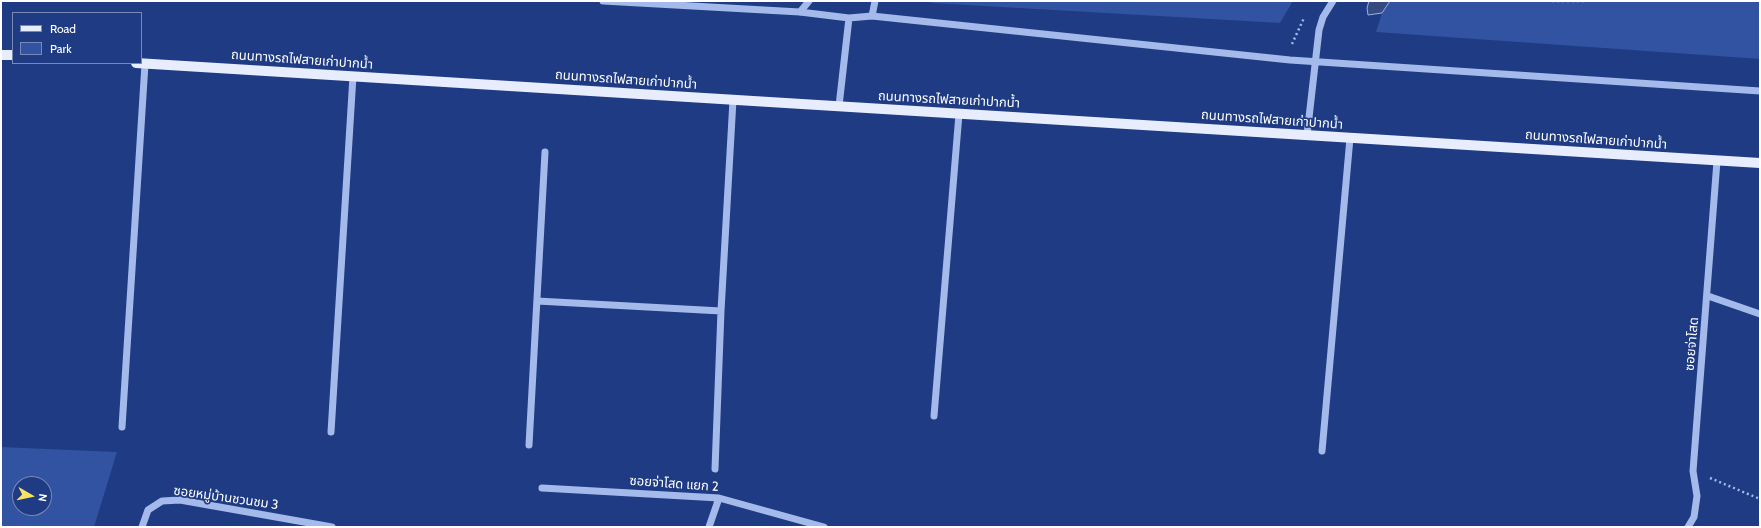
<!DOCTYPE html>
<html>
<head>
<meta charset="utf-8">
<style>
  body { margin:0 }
  #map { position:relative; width:1761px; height:528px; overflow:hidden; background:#1e3b83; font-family:Cabin,sans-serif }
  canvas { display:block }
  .frame { position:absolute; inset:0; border:2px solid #fff; pointer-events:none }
  .legend { position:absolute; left:12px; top:12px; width:130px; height:52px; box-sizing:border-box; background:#1e3b83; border:1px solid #7889b5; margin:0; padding:5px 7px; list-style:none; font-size:12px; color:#fff }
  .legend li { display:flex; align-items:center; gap:8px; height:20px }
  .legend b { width:20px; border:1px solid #7889b5 }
  .north { position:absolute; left:12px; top:476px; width:40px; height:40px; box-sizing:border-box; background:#1e3b83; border:1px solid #7889b5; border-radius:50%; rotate:99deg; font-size:11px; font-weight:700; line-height:16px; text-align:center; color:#fff }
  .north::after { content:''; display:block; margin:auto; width:14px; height:18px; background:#f9e363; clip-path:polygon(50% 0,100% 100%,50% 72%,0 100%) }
</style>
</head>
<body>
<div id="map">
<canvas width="1761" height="528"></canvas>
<div class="frame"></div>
<ul class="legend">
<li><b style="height:5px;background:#e8edfe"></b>Road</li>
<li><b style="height:11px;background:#3153a1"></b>Park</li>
</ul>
<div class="north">N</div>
</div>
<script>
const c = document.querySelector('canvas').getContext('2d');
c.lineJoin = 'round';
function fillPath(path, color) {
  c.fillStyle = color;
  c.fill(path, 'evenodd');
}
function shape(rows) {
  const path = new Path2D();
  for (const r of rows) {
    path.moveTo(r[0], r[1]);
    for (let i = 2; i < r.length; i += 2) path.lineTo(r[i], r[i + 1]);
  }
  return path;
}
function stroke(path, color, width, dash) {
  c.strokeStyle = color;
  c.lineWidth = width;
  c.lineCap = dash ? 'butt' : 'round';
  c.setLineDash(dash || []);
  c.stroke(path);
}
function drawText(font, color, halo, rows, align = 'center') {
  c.font = font + ' Cabin,"Noto Sans Thai",sans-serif';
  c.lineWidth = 3.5;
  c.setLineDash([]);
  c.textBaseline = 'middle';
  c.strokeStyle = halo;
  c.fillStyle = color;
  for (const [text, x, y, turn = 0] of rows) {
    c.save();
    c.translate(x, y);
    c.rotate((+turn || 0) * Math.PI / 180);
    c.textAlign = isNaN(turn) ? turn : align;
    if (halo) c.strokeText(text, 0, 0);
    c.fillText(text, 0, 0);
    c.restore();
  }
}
const green = shape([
  [930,1,1293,1,1280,23,932,3],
  [1390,1,1760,1,1760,59,1376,32,1382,13],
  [1,447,117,452,94,527,1,527],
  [20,484,44,484,44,508,20,508]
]);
const water = shape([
  [1369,1,1390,1,1382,13,1368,15,1367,8,1369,1]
]);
const path = shape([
  [1552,1,1586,1],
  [1292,44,1304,18],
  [1710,478,1760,499]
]);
const minor = shape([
  [603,1,800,12,849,18,872,16,1290,60,1760,91],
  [800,12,809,1],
  [872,16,875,1],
  [839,106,849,18],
  [1307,135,1319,30,1323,17,1333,1],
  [1708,296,1760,314],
  [537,301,721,311],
  [934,416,959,114],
  [122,427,145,64],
  [331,432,353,76],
  [529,445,545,152],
  [1322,451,1350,138],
  [715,469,721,311,733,100],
  [542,488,719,498,824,527],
  [142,527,148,510,162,501,180,500,332,527],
  [709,527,719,498],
  [1688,527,1694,517,1697,496,1693,471,1717,161]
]);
const major = shape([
  [1,55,13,55],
  [136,63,1760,163]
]);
const streetNames = [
  ["ถนนทางรถไฟสายเก่าปากน้ำ",302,60,4],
  ["ถนนทางรถไฟสายเก่าปากน้ำ",626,80,4],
  ["ถนนทางรถไฟสายเก่าปากน้ำ",949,100,3],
  ["ถนนทางรถไฟสายเก่าปากน้ำ",1272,120,4],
  ["ถนนทางรถไฟสายเก่าปากน้ำ",1596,140,4],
  ["ซอยจ่าโสด",1692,344,-85],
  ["ซอยจ่าโสด แยก 2",674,484,4],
  ["ซอยหมู่บ้านชวนชม 3",226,498,8]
];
fillPath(green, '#3153a1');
fillPath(water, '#364c81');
stroke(water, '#98b2eb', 1);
stroke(path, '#a4baea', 2.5, [2, 3]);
stroke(minor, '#a4baea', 7);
stroke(major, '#e8edfe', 10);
drawText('13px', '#fff', '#1e3b83', streetNames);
</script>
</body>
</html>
